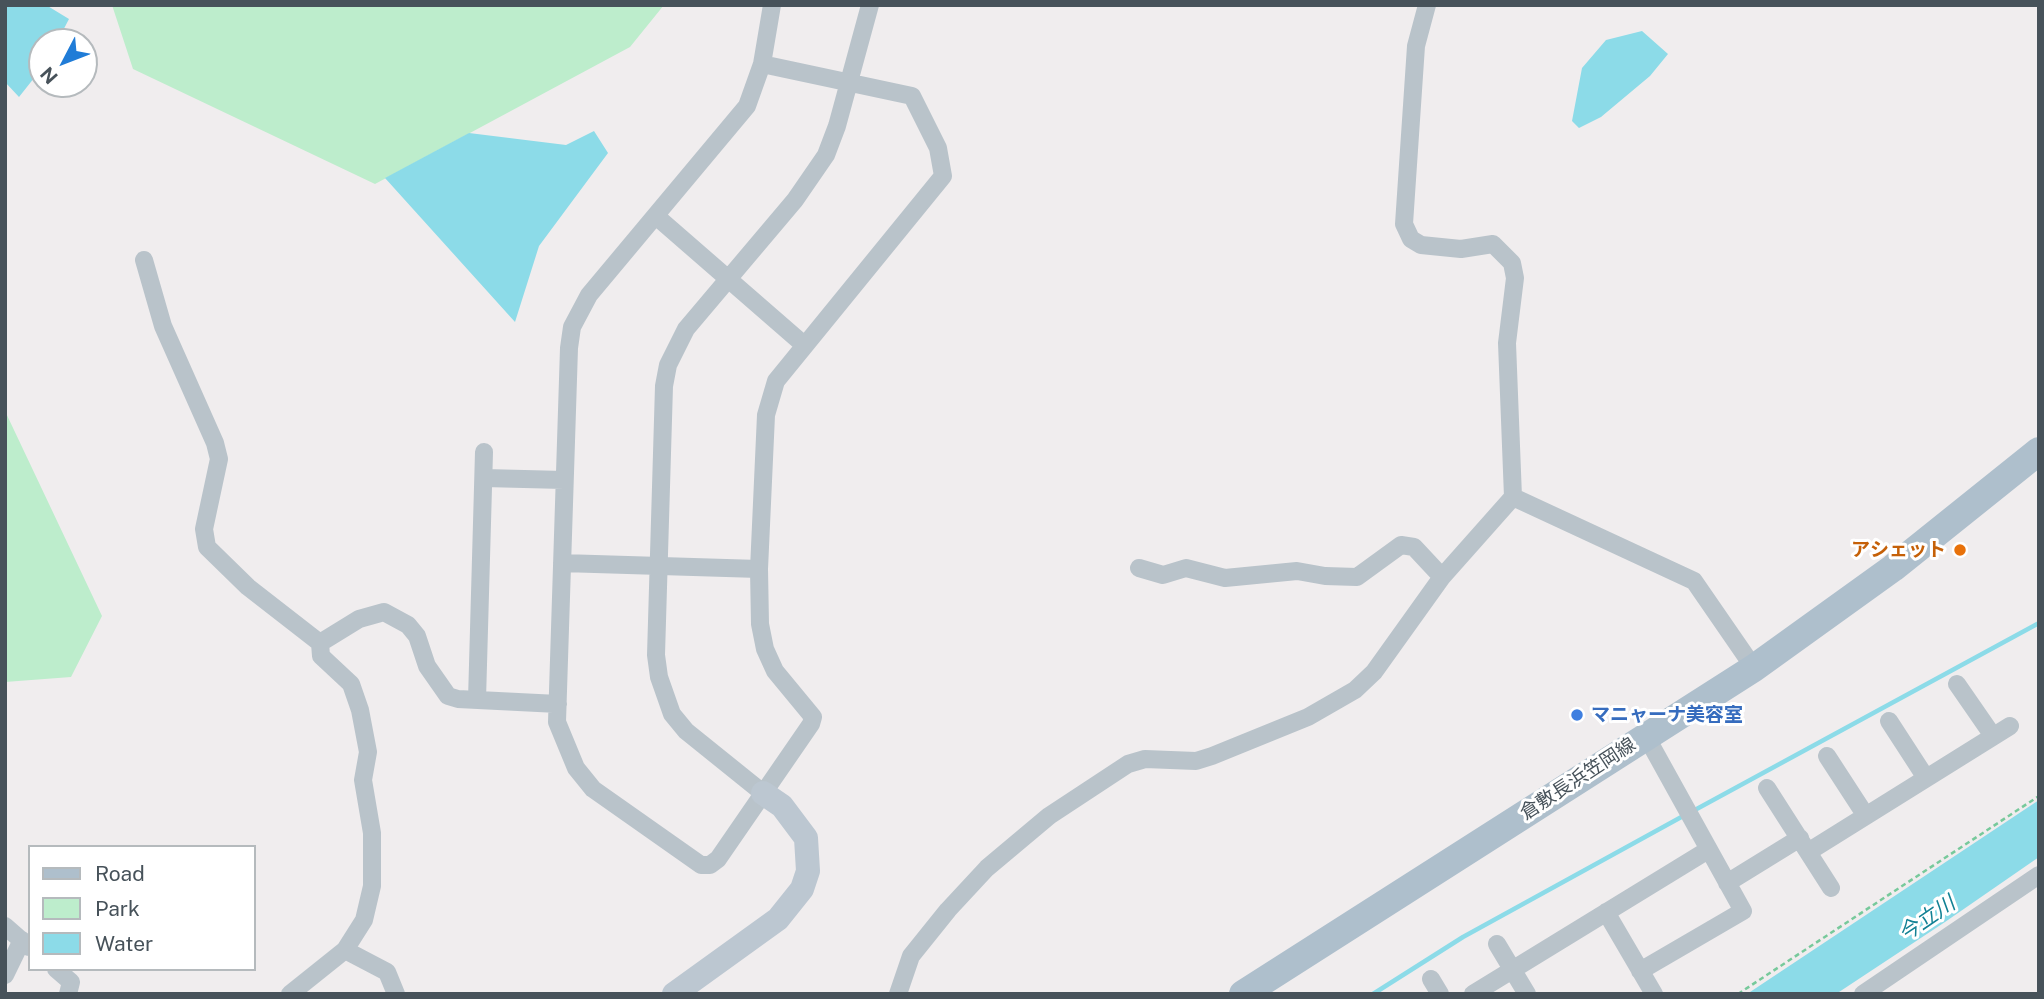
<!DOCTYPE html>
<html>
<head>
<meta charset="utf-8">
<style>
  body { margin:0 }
  #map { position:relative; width:2044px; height:999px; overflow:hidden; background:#f0edee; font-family:"Public Sans",sans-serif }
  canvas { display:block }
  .frame { position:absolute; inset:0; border:7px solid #47525a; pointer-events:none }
  .legend { position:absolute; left:28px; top:845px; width:228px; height:126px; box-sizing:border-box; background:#fff; border:2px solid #b5babd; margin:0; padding:9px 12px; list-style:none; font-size:21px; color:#47525a }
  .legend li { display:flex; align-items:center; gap:14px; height:35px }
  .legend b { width:35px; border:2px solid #b5babd }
  .north { position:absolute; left:28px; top:28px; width:70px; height:70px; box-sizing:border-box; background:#fff; border:2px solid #b5babd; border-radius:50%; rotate:228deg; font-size:19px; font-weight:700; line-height:28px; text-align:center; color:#47525a }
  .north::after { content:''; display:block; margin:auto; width:24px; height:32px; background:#207cd7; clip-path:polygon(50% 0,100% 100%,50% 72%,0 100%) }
</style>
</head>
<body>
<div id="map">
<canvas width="2044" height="999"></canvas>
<div class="frame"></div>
<ul class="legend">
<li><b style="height:9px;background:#aebfcc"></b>Road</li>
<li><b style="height:19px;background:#bdedcc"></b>Park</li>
<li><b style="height:19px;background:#8cdbe8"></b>Water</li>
</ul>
<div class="north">N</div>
</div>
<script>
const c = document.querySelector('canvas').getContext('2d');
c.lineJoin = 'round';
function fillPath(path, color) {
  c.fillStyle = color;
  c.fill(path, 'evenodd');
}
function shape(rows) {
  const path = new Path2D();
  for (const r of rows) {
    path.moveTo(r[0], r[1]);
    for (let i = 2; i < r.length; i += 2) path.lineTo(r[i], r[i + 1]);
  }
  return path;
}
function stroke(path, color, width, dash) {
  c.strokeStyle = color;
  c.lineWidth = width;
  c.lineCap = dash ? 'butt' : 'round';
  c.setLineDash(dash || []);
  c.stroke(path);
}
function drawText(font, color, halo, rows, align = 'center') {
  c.font = font + ' "Public Sans","Noto Sans JP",sans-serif';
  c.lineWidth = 6;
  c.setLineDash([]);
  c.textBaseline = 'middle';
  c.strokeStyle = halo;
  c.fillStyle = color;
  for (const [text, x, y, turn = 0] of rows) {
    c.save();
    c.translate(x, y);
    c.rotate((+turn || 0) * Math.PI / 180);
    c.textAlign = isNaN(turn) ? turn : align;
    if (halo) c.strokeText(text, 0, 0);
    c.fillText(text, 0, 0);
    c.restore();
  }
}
const green = shape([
  [112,5,664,5,630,47,375,184,133,69],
  [5,411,102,616,71,677,5,682]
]);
const water = shape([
  [5,5,46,5,69,19,57,42,42,42,42,68,19,97,5,82],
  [1642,31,1668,54,1650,76,1601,117,1579,128,1572,121,1582,68,1606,40],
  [594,131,608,153,539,246,515,322,385,178,469,133,566,145],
  [2039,800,2039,857,1945,922,1836,994,1747,994]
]);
const stream = shape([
  [1693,811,2039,623],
  [1373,994,1463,937,1685,815]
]);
const path = shape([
  [1738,994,2039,796]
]);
const street = shape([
  [762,64,912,96,938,148,943,176,776,381,766,415,759,569,760,624,765,649,775,671,813,717,811,724,718,859,710,865,701,865,593,789,576,768,557,722,569,348,572,327,589,295,747,106,762,64,772,5],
  [657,217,803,344],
  [144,260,163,326,215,443,219,459,204,529,207,547,248,587,320,643],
  [484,478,564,480],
  [1513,497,1694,581,1754,668],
  [562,563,759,569],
  [1139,568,1163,575,1186,568,1225,578,1297,571,1325,576,1357,577,1401,545,1414,547,1442,577],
  [320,643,359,619,384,612,408,625,417,636,427,666,448,696,458,699,558,704],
  [1957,684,1993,736],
  [477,700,484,452],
  [1889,721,1926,778],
  [1827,756,1866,816],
  [1767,788,1831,888],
  [763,793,686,731,672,714,659,677,656,655,664,386,668,365,686,329,795,200,826,155,837,126,870,5],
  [1808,852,2010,726],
  [1727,883,1800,838],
  [1606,912,1654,994],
  [5,926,29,947],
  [1497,944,1527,994],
  [345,950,387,972,396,994],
  [56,969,71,982,68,994],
  [1640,971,1743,911,1646,736],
  [5,975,22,940],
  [1431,979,1440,994],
  [290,994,345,950,364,920,372,886,372,833,363,780,368,752,360,710,351,684,321,656,320,643],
  [898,994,911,956,948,910,987,868,1049,816,1128,764,1145,759,1196,761,1212,756,1308,717,1355,690,1374,672,1442,577,1513,497,1507,343,1515,278,1512,263,1493,244,1461,249,1421,245,1411,239,1404,224,1416,46,1427,5],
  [1473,994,1708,850],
  [1863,994,2039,875]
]);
const secondary = shape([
  [674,994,778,919,802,889,808,871,806,838,782,806,763,793]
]);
const primary = shape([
  [1243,994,1754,668,1893,568,2039,451]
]);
const markers = [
  [1960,550,7,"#e8710a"],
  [1577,715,7,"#3f7fe0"]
];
const foodNames = [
  ["アシェット",1946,550]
];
const shopNames = [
  ["マニャーナ美容室",1591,715]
];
const streetNames = [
  ["倉敷長浜笠岡線",1578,779,-33]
];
const waterNames = [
  ["今立川",1927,919,-34]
];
fillPath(green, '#bdedcc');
fillPath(water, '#8cdbe8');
stroke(stream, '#8cdbe8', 4.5);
stroke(path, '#77c99b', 2.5, [5, 3.5]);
stroke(street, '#b9c3ca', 18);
stroke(secondary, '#bcc7d1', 24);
stroke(primary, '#aebfcc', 28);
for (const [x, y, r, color] of markers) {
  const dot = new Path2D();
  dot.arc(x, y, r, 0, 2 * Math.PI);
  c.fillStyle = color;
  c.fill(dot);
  stroke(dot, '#fff', 2.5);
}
drawText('bold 19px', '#c56008', '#fff', foodNames, 'right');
drawText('bold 19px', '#366cbe', '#fff', shopNames, 'left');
drawText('19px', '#47525a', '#fff', streetNames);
drawText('italic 21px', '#128194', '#fff', waterNames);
</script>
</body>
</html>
